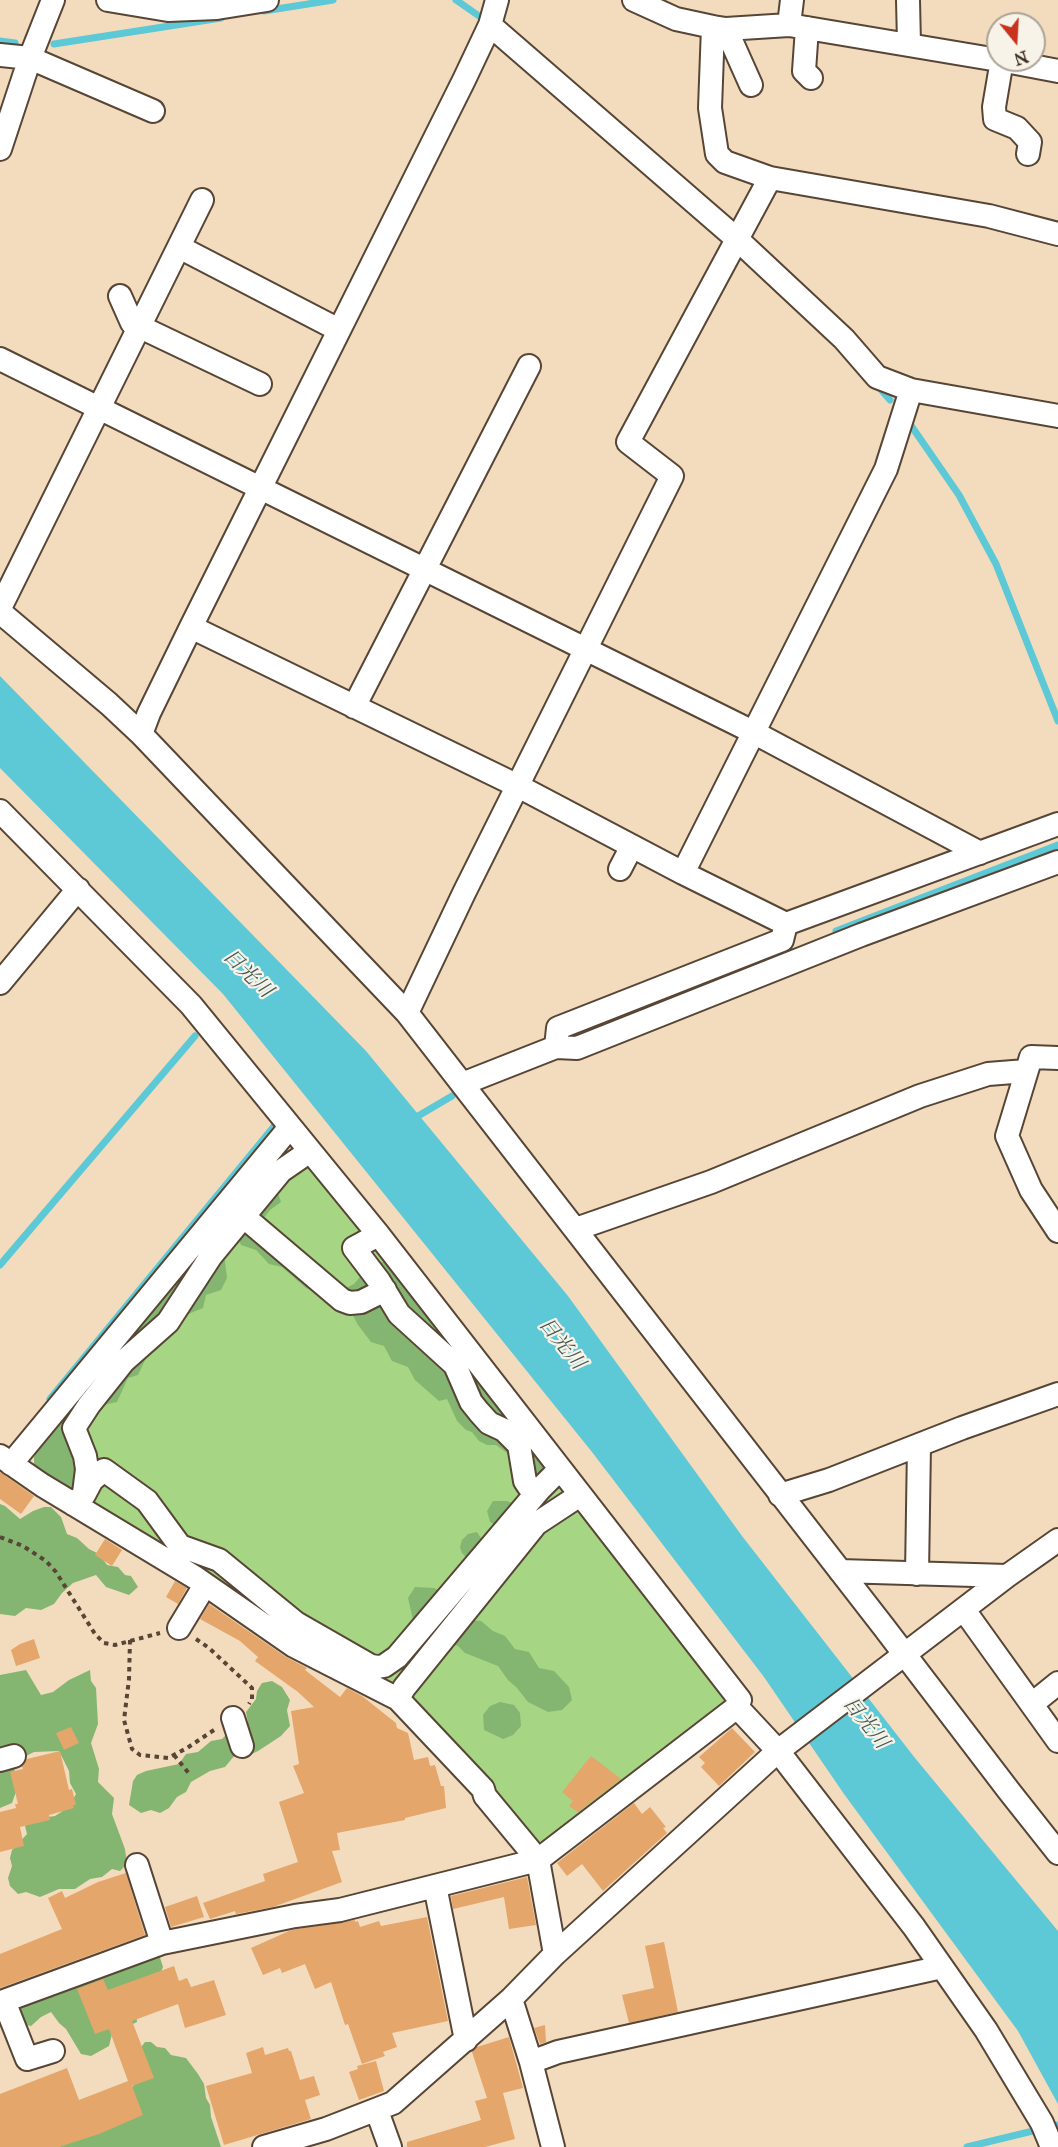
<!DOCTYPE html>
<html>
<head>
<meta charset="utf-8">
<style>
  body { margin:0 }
  #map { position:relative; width:1058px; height:2147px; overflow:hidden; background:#f3dcbe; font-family:"IM FELL Great Primer",serif }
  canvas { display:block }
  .north { position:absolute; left:986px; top:12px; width:60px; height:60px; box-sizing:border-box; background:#f7f3e8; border:2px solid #aca397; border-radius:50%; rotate:162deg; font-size:16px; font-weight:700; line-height:24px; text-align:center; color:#3b2a1e }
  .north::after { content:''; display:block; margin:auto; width:21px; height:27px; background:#c8321e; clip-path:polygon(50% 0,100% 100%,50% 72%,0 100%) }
</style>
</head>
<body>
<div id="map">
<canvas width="1058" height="2147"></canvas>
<div class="north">N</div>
</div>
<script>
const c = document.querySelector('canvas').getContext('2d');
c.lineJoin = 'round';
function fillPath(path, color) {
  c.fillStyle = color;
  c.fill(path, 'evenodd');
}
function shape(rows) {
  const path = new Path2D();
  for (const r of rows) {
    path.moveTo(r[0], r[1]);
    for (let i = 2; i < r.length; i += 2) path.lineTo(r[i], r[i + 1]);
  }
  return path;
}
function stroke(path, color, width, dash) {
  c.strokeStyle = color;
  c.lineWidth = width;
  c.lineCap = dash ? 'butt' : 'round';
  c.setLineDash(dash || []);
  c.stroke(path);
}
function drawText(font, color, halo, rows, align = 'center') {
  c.font = font + ' "IM FELL Great Primer","Noto Serif JP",serif';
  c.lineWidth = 4.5;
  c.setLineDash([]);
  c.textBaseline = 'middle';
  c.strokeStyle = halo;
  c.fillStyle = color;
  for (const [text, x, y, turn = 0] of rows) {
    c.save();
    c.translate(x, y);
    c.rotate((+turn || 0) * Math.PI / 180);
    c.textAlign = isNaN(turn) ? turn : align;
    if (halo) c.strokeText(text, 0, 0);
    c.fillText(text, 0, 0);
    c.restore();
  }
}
const green = shape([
  [277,1162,309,1164,725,1696,726,1702,539,1851,490,1794,495,1787,425,1715,45,1474,38,1448]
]);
const forest = shape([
  [275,1185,281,1202,270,1210,263,1219,344,1289,354,1284,365,1271,377,1267,380,1262,388,1262,437,1322,463,1365,474,1378,489,1390,538,1453,545,1469,531,1482,514,1471,507,1453,496,1445,487,1445,479,1441,472,1432,466,1430,457,1421,447,1399,439,1401,415,1380,408,1367,392,1361,384,1346,371,1342,358,1325,349,1308,306,1288,282,1267,269,1264,256,1250,241,1245,232,1224],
  [224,1254,227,1278,221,1290,206,1295,203,1308,186,1315,180,1328,166,1334,159,1348,146,1358,138,1375,128,1378,117,1402,98,1406,92,1371,187,1256],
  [60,1413,66,1423,78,1453,76,1499,49,1482,34,1465,34,1457,37,1449],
  [493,1501,507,1501,514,1504,536,1537,532,1549,509,1561,473,1564,462,1553,460,1547,462,1540,468,1534,477,1532,484,1543,495,1525,490,1522,487,1511],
  [0,1504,5,1506,20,1519,33,1511,44,1507,51,1507,61,1517,67,1534,77,1538,89,1549,99,1554,107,1565,118,1567,125,1575,131,1576,138,1587,129,1595,106,1587,96,1575,73,1583,62,1593,54,1604,41,1610,26,1608,15,1616,0,1614],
  [415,1587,434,1588,451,1597,467,1620,481,1621,493,1631,505,1636,515,1649,529,1652,539,1668,554,1671,569,1687,572,1700,562,1710,548,1712,528,1702,517,1688,508,1680,498,1666,465,1653,458,1646,448,1642,415,1662,415,1653,429,1625,413,1620,408,1598],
  [26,1670,41,1695,53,1692,69,1680,90,1670,91,1681,96,1688,98,1724,91,1743,99,1769,98,1782,114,1798,112,1814,125,1849,127,1864,120,1871,112,1869,102,1877,90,1879,75,1889,59,1889,40,1897,26,1892,18,1894,10,1886,8,1878,12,1866,10,1858,12,1850,27,1834,25,1826,34,1819,55,1816,69,1807,76,1794,70,1783,69,1771,59,1751,34,1752,24,1757,17,1764,12,1777,17,1789,12,1803,0,1808,0,1675],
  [272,1681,282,1687,290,1700,287,1710,290,1726,281,1736,258,1751,248,1756,235,1755,225,1767,210,1771,191,1782,186,1792,177,1797,169,1808,160,1813,151,1810,141,1813,129,1805,133,1781,137,1775,146,1771,179,1764,186,1754,198,1752,211,1741,222,1739,230,1731,242,1730,248,1723,246,1712,256,1699,257,1691,262,1683],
  [500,1702,514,1705,520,1713,521,1726,513,1735,503,1739,484,1730,483,1715,490,1706],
  [157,1948,163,1967,159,1977,136,2010,137,2022,112,2034,109,2046,91,2056,81,2054,66,2029,59,2023,51,2012,41,2017,31,2026,21,2024,15,2008],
  [145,2042,151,2042,157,2047,165,2048,171,2055,186,2058,198,2074,204,2084,206,2098,210,2105,211,2117,221,2147,59,2147,131,2089,136,2082,139,2050]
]);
const water = shape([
  [0,676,366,1051,568,1296,742,1536,915,1758,1058,1931,1058,2104,1018,2031,844,1794,764,1677,592,1452,223,994,0,768]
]);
const stream = shape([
  [456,0,479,16],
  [264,11,333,0],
  [0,41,15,43],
  [54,44,221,18],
  [876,384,890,400],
  [910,424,959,495,996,564,1058,721],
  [836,931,1058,845],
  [413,1119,452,1096],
  [0,1265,195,1036],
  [50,1399,276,1124],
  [967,2147,1058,2125]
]);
const building = shape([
  [0,1472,34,1496,21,1514,0,1499],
  [105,1539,122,1550,112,1566,95,1555],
  [175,1581,187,1588,178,1604,166,1597],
  [209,1604,286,1657,307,1668,305,1670,340,1697,347,1688,362,1696,396,1723,397,1728,408,1733,414,1760,428,1757,430,1766,435,1765,441,1786,444,1786,446,1808,405,1818,405,1820,337,1833,340,1850,332,1851,342,1882,273,1907,236,1914,235,1911,210,1919,203,1903,265,1881,263,1874,298,1862,279,1802,304,1793,293,1766,299,1764,291,1711,314,1707,298,1692,255,1661,258,1657,240,1641,200,1619],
  [34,1639,40,1658,16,1666,11,1650,20,1644],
  [71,1727,79,1743,64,1750,56,1733],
  [732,1728,755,1752,719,1786,701,1767,705,1763,699,1757],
  [60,1751,69,1790,72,1789,76,1805,73,1805,74,1808,49,1815,50,1820,20,1827,24,1846,0,1852,0,1812,16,1808,15,1804,18,1804,10,1772,23,1769,22,1766,27,1759],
  [591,1756,621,1779,578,1812,569,1806,573,1801,562,1792],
  [634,1803,642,1814,650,1807,666,1827,663,1828,667,1833,603,1891,582,1864,567,1876,557,1863],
  [126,1873,145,1935,0,1988,0,1954,62,1929,48,1898,62,1891,65,1898,98,1882],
  [527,1877,536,1925,509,1929,504,1897,453,1909,451,1896],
  [197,1896,204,1917,171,1927,165,1907],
  [427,1917,448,2021,392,2033,397,2047,383,2052,385,2056,362,2064,348,2024,345,2025,331,1982,315,1989,305,1964,282,1973,280,1968,263,1975,251,1948,289,1931,297,1929,355,1920,355,1922,358,1921,360,1927,379,1921,381,1926],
  [664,1942,678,2012,629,2023,622,1995,654,1988,645,1946],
  [174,1966,179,1981,187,1978,191,1987,214,1980,226,2015,185,2028,178,2004,132,2021,154,2078,132,2086,143,2115,99,2134,59,2147,0,2147,0,2094,67,2068,79,2100,128,2081,109,2029,95,2034,77,1989,103,1979,108,1990],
  [545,2025,546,2042,540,2044,534,2028],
  [509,2037,523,2088,503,2093,515,2139,485,2147,407,2147,407,2142,481,2120,475,2101,487,2098,472,2052,477,2047],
  [263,2047,265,2055,288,2048,289,2051,291,2051,300,2080,314,2076,320,2095,305,2100,311,2119,224,2145,206,2086,252,2073,246,2053],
  [376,2061,384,2091,359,2100,349,2072,358,2069,357,2066]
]);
const path = shape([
  [0,1537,23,1546,46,1561,56,1572,95,1634,104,1643,115,1645,160,1633],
  [196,1639,209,1648,252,1688,252,1699,249,1704],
  [130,1640,129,1679,124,1720,132,1749,140,1755,168,1758,187,1748,214,1730],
  [174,1755,191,1776]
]);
const minor = shape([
  [108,0,168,10,217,8,267,0],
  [634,0,676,19,713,27,726,29,789,25,998,60],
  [908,0,909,43],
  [490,25,738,240,844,339,877,377,911,390],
  [789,25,792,0],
  [713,27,710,108,717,154,725,162,770,178,989,216,1058,234],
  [807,28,804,71,811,78],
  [726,29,751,85],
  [0,55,30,58,153,111],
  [1000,60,1058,71],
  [1002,60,994,107,995,119,1017,128,1030,142,1028,154],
  [0,149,30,58,53,0],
  [179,247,339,330],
  [120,296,132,323,260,384],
  [0,359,753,732,980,853],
  [0,608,202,200],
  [0,612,109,704,141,734,407,1013,883,1626,1009,1791,1058,1853],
  [191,627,518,786,683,873,786,924,1058,824],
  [354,707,529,366],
  [141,734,149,713,191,627,464,80,490,25,497,0],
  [0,811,191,1005,378,1234,740,1700,737,1707,778,1751,914,1927,986,2030,1042,2123,1052,2147],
  [620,869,632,846],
  [683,873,886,469,911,390,1058,416],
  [0,983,78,889],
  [407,1013,464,893,672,476,628,442,770,178],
  [556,1047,558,1028,782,940,786,924],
  [1058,1058,1031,1057,1007,1136,1031,1190,1058,1231],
  [462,1084,556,1047,577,1048,861,935,1058,862],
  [243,1216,342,1300,350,1303,361,1302,385,1290],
  [576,1229,711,1182,920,1096,988,1074,1026,1071],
  [378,1235,354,1248,379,1281,399,1314,455,1365,471,1402,479,1412,489,1423,504,1430,519,1445,525,1481,529,1487,539,1490],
  [0,1456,42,1485,196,1578,294,1646,398,1699,483,1789,485,1796,538,1860,555,1954],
  [11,1464,290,1127],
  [84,1493,87,1469,85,1456,74,1428,89,1405,124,1361,168,1322,211,1256,281,1171,310,1151],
  [780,1495,829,1480,962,1428,1058,1394],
  [73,1504,84,1495,92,1480,104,1470,147,1501,180,1546,219,1560,296,1623,371,1666,378,1667,384,1666,397,1657,539,1490,560,1469],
  [840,1571,1007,1576],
  [917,1574,919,1445],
  [964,1610,1058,1741],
  [179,1628,205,1585],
  [398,1699,404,1688,536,1524,580,1495],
  [1032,1704,1058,1683],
  [233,1718,242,1746],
  [0,1760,14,1756],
  [137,1865,162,1943],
  [435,1886,466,2040],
  [511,1999,531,2062,553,2147],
  [4,2001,27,2059,53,2051],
  [0,2005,4,2001,162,1943,295,1916,340,1910,538,1860,737,1707],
  [531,2062,558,2052,942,1967],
  [377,2111,390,2147],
  [264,2147,326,2129,393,2103,511,1999,555,1954,778,1751,1007,1576,1058,1540]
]);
const waterNames = [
  ["日光川",247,974,44],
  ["日光川",561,1344,51],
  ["日光川",865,1723,52]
];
fillPath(green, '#a6d583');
fillPath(forest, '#84b671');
fillPath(water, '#5dc8d6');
stroke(stream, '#5dc8d6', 7);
fillPath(building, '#e4a66a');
stroke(minor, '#574536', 26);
stroke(path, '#574536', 4, [4.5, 4.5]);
stroke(minor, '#fff', 22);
drawText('italic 20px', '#455955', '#f7f3e8', waterNames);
</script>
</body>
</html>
